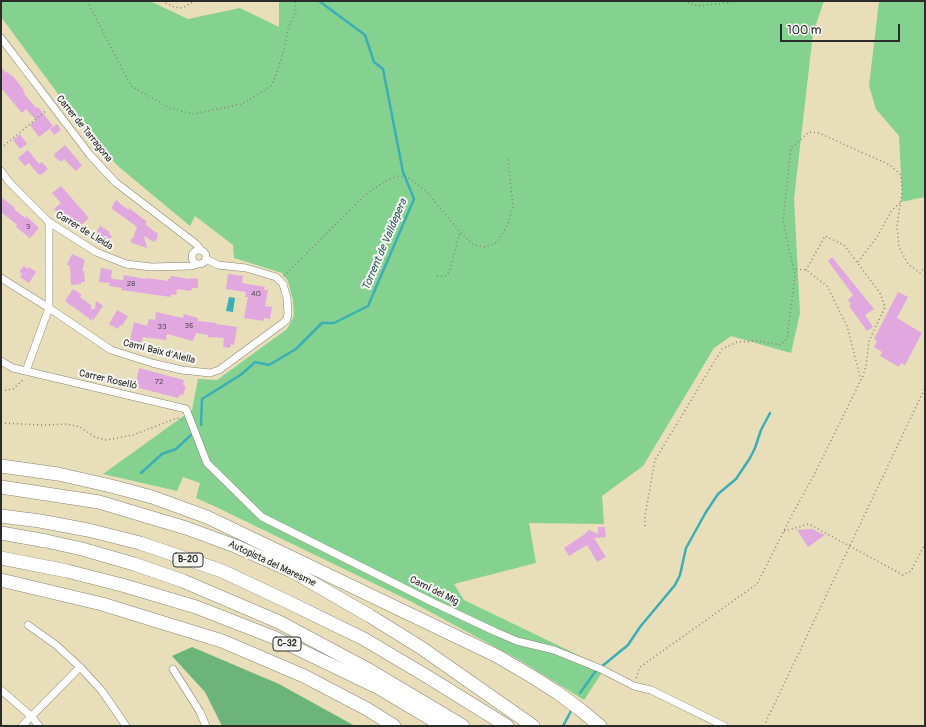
<!DOCTYPE html>
<html>
<head>
<meta charset="utf-8">
<style>
  body { margin:0 }
  #map { position:relative; width:926px; height:727px; overflow:hidden; background:#e8deba; font-family:Pangolin,sans-serif }
  canvas { display:block }
  .frame { position:absolute; inset:0; border:2px solid #2b2b2b; pointer-events:none }
  .scale { position:absolute; left:780px; top:24px; width:120px; height:18px; box-sizing:border-box; border:2px solid #2b2b2b; border-top:0; padding-left:5px; font-size:12px; line-height:14px; white-space:nowrap; color:#2b2b2b; -webkit-text-stroke:3px #f6f6f2; paint-order:stroke }
</style>
</head>
<body>
<div id="map">
<canvas width="926" height="727"></canvas>
<div class="frame"></div>
<div class="scale">100 m</div>
</div>
<script>
const c = document.querySelector('canvas').getContext('2d');
c.lineJoin = 'round';
function fillPath(path, color) {
  c.fillStyle = color;
  c.fill(path, 'evenodd');
}
function shape(rows) {
  const path = new Path2D();
  for (const r of rows) {
    if (r.length === 3) {
      path.moveTo(r[0] + r[2], r[1]);
      path.arc(r[0], r[1], r[2], 0, 2 * Math.PI);
      continue;
    }
    path.moveTo(r[0], r[1]);
    for (let i = 2; i < r.length; i += 2) path.lineTo(r[i], r[i + 1]);
  }
  return path;
}
function stroke(path, color, width, dash) {
  c.strokeStyle = color;
  c.lineWidth = width;
  c.lineCap = dash ? 'butt' : 'round';
  c.setLineDash(dash || []);
  c.stroke(path);
}
function drawText(font, color, halo, rows, align = 'center') {
  c.font = font + ' Pangolin,sans-serif';
  c.lineWidth = 4;
  c.setLineDash([]);
  c.textBaseline = 'middle';
  c.strokeStyle = halo;
  c.fillStyle = color;
  for (const [text, x, y, turn = 0] of rows) {
    c.save();
    c.translate(x, y);
    c.rotate((+turn || 0) * Math.PI / 180);
    c.textAlign = isNaN(turn) ? turn : align;
    if (halo) c.strokeText(text, 0, 0);
    c.fillText(text, 0, 0);
    c.restore();
  }
}
const green = shape([
  [1,1,150,1,188,19,240,8,279,27,279,1,824,1,813,33,794,199,800,313,791,353,731,336,714,348,643,466,602,496,604,524,529,523,536,563,454,584,464,600,605,668,584,700,521,661,410,601,214,506,196,498,200,483,183,477,177,491,103,474,192,410,198,379,217,380,287,329,294,316,293,301,288,281,282,273,234,258,233,245,195,216,190,226,119,167,93,141,1,17],
  [879,1,925,1,925,197,901,202,902,192,899,136,876,109,869,86]
]);
const forest = shape([
  [192,647,279,684,355,726,222,726,205,692,172,656]
]);
const water = shape([
  [229,297,235,298,233,312,226,311]
]);
const stream = shape([
  [201,425,202,399,242,374,255,362,269,365,296,349,322,323,334,323,368,306,414,199,403,172,383,69,374,62,365,35,319,1],
  [141,473,162,454,176,449,191,435],
  [580,693,595,672,628,645,640,627,675,585,680,575,686,548,706,512,718,494,736,479,750,458,755,448,761,430,770,413],
  [563,726,571,711]
]);
const building = shape([
  [1,67,6,73,8,72,11,76,12,75,23,89,25,95,36,108,38,107,53,126,39,137,30,125,36,120,26,109,22,113,1,88],
  [57,124,61,130,54,135,50,129],
  [20,134,27,144,20,149,13,140],
  [65,145,82,165,76,171,64,159,61,162,60,160,59,161,54,156,55,155,54,154],
  [28,150,39,164,42,162,48,169,41,175,40,174,39,175,29,163,25,166,18,158],
  [61,186,89,218,80,226,77,223,76,224,67,214,62,218,54,209,61,203,52,193],
  [1,197,15,208,14,209,25,218,26,216,39,228,30,238,16,227,17,225,1,212],
  [116,200,128,210,130,208,133,211,147,222,145,224,155,232,158,233,157,239,154,242,144,236,147,248,132,243,130,240,133,238,137,227,111,208],
  [100,226,110,232,109,234,112,236,108,243,95,234],
  [72,254,85,260,82,271,84,271,85,282,81,282,81,284,71,285,70,266,67,265],
  [832,257,874,309,865,315,873,327,867,331,849,306,851,304,848,300,853,295,828,261],
  [24,266,28,269,29,267,36,272,29,283,20,277,22,274,19,272],
  [101,268,112,270,111,277,112,279,123,280,124,275,146,279,147,278,168,281,167,279,170,279,171,276,189,279,189,278,198,279,198,288,192,288,191,291,177,289,176,295,171,294,171,297,121,290,122,288,109,286,110,283,99,282],
  [228,274,243,276,242,283,265,287,264,290,268,290,265,306,272,307,270,319,264,318,263,321,244,318,248,297,245,297,246,292,226,289],
  [73,289,82,295,80,297,91,305,91,309,95,309,96,301,103,306,92,322,93,317,91,320,65,301],
  [898,292,908,297,897,318,922,333,905,365,901,363,899,367,880,356,882,352,874,347,877,341,874,339],
  [117,310,128,316,122,326,120,325,118,329,109,324],
  [156,312,183,318,184,314,198,318,198,321,217,323,216,324,237,327,234,345,231,344,230,348,223,347,224,338,208,337,208,335,196,333,193,341,167,334,166,340,143,337,141,343,130,340,134,322,147,326,149,319,155,320],
  [139,368,184,380,183,385,186,386,183,395,181,394,178,398,135,387],
  [598,527,605,527,606,537,594,538,606,557,597,562,587,545,569,556,564,548,585,534,589,530,598,534],
  [812,529,825,535,808,547,797,530]
]);
const path = shape([
  [87,1,131,86,170,108,193,114,242,104,271,86,276,75,284,50,288,29,296,10,295,1],
  [162,1,174,7,182,8,195,1],
  [684,1,698,6,741,1],
  [924,1,925,2],
  [1,148,47,110],
  [858,262,877,237,892,210,901,202],
  [806,270,825,236,844,245,880,293,885,307,869,341,866,366,862,379],
  [284,276,364,196,382,183,398,176,408,177,426,191,460,232,474,245,485,247,493,244,497,242,507,226,513,208,508,159],
  [437,276,445,276,449,272,460,232],
  [1,391,13,389,24,379],
  [1,423,42,425,67,424,80,427,95,437,106,440,133,435,177,418,182,420],
  [645,526,645,516,655,460,722,349,737,342,758,341,781,345,787,338,795,275,783,221,791,148,809,132,819,133,890,165,901,175,902,192,897,226,899,247,908,264,920,273,925,267],
  [784,531,809,524,903,575,911,571,925,544],
  [636,678,640,667,757,584,794,511,813,477,861,380,847,326,827,286,806,270,794,269],
  [764,726,925,388]
]);
const minor = shape([
  [1,38,90,155,115,182,196,244,202,251],
  [1,171,9,182,49,222,96,252,126,264,151,267,191,266,198,264],
  [199,257,7],
  [1,278,49,308,111,350,152,363,182,370,210,373,219,370,283,323,287,319,288,313,287,298,283,284,276,277,246,268,218,265,206,259],
  [1,361,13,368,186,409,207,463,262,517,432,602,496,632,517,641,554,650,601,669,634,686,651,690,724,726],
  [26,371,49,308,49,222],
  [28,625,56,645,80,667,102,691,126,726],
  [173,669,200,712,206,726],
  [1,690,31,716,39,726],
  [22,726,80,667]
]);
const motorway = shape([
  [1,466,58,474,111,486,152,497,207,517,497,656,531,676,558,693,582,711,600,726],
  [1,487,99,502,186,528,235,546,292,571,370,616,420,647,533,726],
  [1,516,40,521,88,530,140,543,222,571,286,601,364,639,428,677,507,726],
  [1,533,46,541,82,549,134,564,183,581,279,622,369,670,463,726],
  [1,558,67,571,122,585,196,607,273,637,379,688,443,726],
  [1,580,102,604,222,641,304,676,367,709,394,726]
]);
const numberNames = [
  ["3",28,227],
  ["28",131,284],
  ["40",256,294],
  ["35",189,326],
  ["33",162,327],
  ["72",159,382]
];
const shields = [
  [188,560,30],
  [287,644,28]
];
const shieldNames = [
  ["B-20",188,560],
  ["C-32",287,644]
];
const streetNames = [
  ["Carrer de Tarragona",84,129,51],
  ["Carrer de Lleida",84,231,31],
  ["Camí Baix d'Alella",159,352,14],
  ["Carrer Roselló",108,380,13],
  ["Autopista del Maresme",272,564,25],
  ["Camí del Mig",434,591,26]
];
const waterNames = [
  ["Torrent de Valldepera",385,245,-67]
];
fillPath(green, '#85d290');
fillPath(forest, '#6cb47a');
fillPath(water, '#3caeb5');
stroke(stream, '#3caeb5', 2.5);
fillPath(building, '#e1a8e0');
stroke(minor, '#8a8472', 8);
stroke(motorway, '#8a8472', 14);
stroke(path, '#8a8472', 1.5, [1, 3]);
stroke(minor, '#fff', 7);
stroke(motorway, '#fff', 13);
drawText('8px', '#584a58', null, numberNames);
for (const [x, y, w] of shields) {
  const box = new Path2D();
  box.roundRect(x - w / 2, y - 7, w, 14, 3);
  c.fillStyle = '#f6f6f2';
  c.fill(box);
  stroke(box, '#2b2b2b', 1);
}
drawText('bold 9px', '#2b2b2b', null, shieldNames);
drawText('10px', '#2b2b2b', '#f6f6f2', streetNames);
drawText('italic 11px', '#325f62', '#f6f6f2', waterNames);
</script>
</body>
</html>
